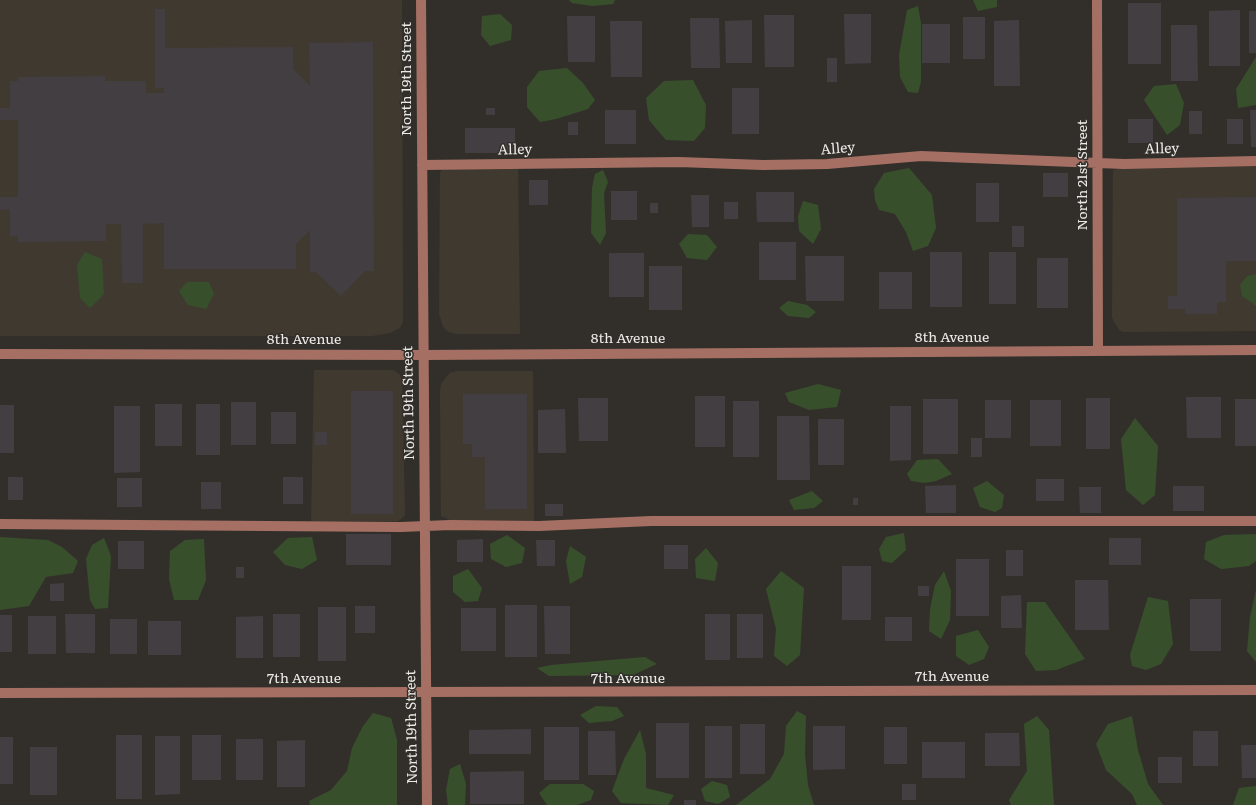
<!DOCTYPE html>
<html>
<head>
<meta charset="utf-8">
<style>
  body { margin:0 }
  canvas { display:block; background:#322f2b }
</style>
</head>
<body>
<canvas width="1256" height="805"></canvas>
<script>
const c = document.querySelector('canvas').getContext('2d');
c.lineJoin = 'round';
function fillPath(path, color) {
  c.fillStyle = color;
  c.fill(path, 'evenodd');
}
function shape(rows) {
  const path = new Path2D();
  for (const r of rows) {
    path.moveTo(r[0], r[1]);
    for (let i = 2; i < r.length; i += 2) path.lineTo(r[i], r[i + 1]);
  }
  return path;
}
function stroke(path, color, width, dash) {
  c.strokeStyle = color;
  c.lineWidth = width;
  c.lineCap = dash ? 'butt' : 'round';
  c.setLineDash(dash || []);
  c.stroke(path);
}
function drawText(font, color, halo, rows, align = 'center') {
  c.font = font + ' Literata,serif';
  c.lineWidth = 3;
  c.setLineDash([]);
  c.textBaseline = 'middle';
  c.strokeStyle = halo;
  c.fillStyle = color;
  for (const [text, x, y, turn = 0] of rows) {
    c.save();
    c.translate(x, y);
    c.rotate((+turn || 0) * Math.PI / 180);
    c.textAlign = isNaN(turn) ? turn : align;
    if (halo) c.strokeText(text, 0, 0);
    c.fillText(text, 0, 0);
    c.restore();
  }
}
const built = shape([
  [0,0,402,0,403,322,400,328,390,333,372,336,0,336],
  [1256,165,1256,331,1124,332,1119,330,1112,318,1113,170,1124,167],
  [452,168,518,168,520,334,456,334,447,331,443,326,439,314,440,173,442,170],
  [314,370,393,370,399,374,402,379,405,515,401,519,398,521,311,522],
  [458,371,533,371,534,521,450,520,441,516,440,393,441,384,446,377,450,373]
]);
const green = shape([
  [569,0,615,0,613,4,592,6,572,3],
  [973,0,997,0,997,7,978,11],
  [918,6,921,23,921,82,918,93,908,92,900,77,899,55,907,10],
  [500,14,512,25,511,40,490,46,481,35,482,16],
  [1256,57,1256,105,1238,108,1236,89],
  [567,68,583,83,595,100,588,109,556,119,540,122,527,107,527,87,539,71],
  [693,80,706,105,705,128,694,141,666,140,649,120,646,98,664,81],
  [1176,84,1184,103,1180,125,1167,135,1144,100,1154,86],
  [909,168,932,195,936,228,928,246,913,251,906,232,895,214,879,210,875,200,874,189,884,173],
  [603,170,608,182,604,193,606,233,600,245,591,233,592,188,595,174],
  [803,201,818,205,821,229,813,244,799,231,798,216],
  [688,234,707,235,717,247,707,260,687,258,679,244],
  [85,252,102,259,104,294,90,308,80,298,77,265],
  [1256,274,1256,306,1242,296,1240,285,1247,276],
  [187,282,209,282,214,294,206,309,188,305,179,291],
  [788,301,807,305,816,312,809,318,788,316,779,308],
  [818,384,841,390,837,407,809,410,789,402,785,393],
  [1135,418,1158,446,1155,495,1143,505,1126,490,1121,439],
  [938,459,952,474,936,481,924,483,911,481,907,474,917,460],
  [987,481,1004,495,1002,508,995,512,980,507,973,488],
  [812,491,823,501,814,508,794,510,789,500],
  [904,533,906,550,892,563,882,561,879,549,886,537],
  [1256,534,1256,561,1249,566,1221,569,1204,559,1206,542,1224,535],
  [507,535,525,548,522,563,506,567,491,559,490,544],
  [0,537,48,540,62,547,78,561,73,573,46,577,29,606,0,610],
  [312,537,317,560,302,569,285,565,273,552,288,538],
  [104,538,111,556,108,608,95,609,90,600,86,559,92,545],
  [204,539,206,580,198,600,174,600,169,579,170,551,185,540],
  [570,546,586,557,582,577,570,584,566,561],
  [706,548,718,563,715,581,696,578,695,559],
  [468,569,482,588,478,601,465,602,453,592,453,576],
  [781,571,804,588,800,655,787,666,774,656,776,629,766,589],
  [944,571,951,591,950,620,941,639,929,631,930,609,935,585],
  [1256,590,1256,662,1247,651,1250,617],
  [1148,597,1168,601,1173,644,1161,664,1146,670,1132,666,1130,655],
  [1027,602,1045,602,1085,659,1056,670,1036,671,1025,654],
  [978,630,989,647,984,659,969,665,956,656,956,636],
  [645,657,657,664,633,675,549,676,537,668,551,665],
  [596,706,617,707,624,716,612,721,589,723,580,715],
  [797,711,806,716,805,754,808,785,814,805,736,805,770,779,784,754,786,726],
  [373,713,391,718,397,740,397,805,310,805,309,801,331,790,347,771,352,748,363,726],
  [1037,716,1049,730,1054,805,1011,805,1009,800,1027,771,1024,724],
  [1132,716,1138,750,1148,784,1163,805,1137,805,1132,794,1106,770,1096,744,1108,724],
  [640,730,646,754,646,788,674,795,668,805,621,803,612,791,624,759],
  [460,764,466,784,465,805,448,805,446,790,450,769],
  [712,781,727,785,730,797,718,804,705,801,701,789],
  [550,784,583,784,594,791,591,800,577,805,547,805,539,793],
  [1256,786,1256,805,1233,805,1239,788]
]);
const building = shape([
  [1128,3,1161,3,1161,64,1128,64],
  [155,9,165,9,165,48,293,47,293,69,310,86,309,43,373,42,374,271,365,271,341,296,316,272,310,272,310,230,296,244,296,269,164,269,164,223,143,224,143,283,122,283,121,224,106,224,106,241,18,242,18,236,10,236,10,209,0,210,0,197,18,197,18,120,0,120,0,108,10,108,10,81,18,81,18,77,105,76,105,81,146,81,146,93,164,93,164,88,155,88],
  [1240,10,1240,66,1209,66,1209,11],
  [1249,11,1256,11,1256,53,1249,53],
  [844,14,871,14,871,63,845,64],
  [764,15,794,15,794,67,765,67],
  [567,16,595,16,595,62,568,62],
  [963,17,985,17,985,59,963,59],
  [690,18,719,18,720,68,691,68],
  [752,20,752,63,726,63,725,21],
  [1019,20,1020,86,994,86,994,21],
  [610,21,642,21,642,77,611,77],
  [922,24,950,24,950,63,922,63],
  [1171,25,1197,25,1198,81,1171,81],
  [827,58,837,58,837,82,827,82],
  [732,88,759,88,759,134,732,134],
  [486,108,495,108,495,115,486,115],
  [605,110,636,110,636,144,605,144],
  [1250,110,1256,110,1256,147,1251,147],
  [1189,111,1202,111,1202,134,1189,134],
  [1128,119,1153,119,1153,143,1128,143],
  [1227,119,1243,119,1243,144,1227,144],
  [568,122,578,122,578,135,568,135],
  [465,128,515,128,515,153,465,153],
  [1043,173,1068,173,1068,197,1043,197],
  [529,180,548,180,548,205,529,205],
  [976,183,999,183,999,222,976,222],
  [611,191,637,191,637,220,611,220],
  [756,192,794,192,794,222,757,222],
  [691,195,709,195,709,227,692,227],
  [1256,197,1256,261,1226,261,1226,302,1217,302,1217,314,1185,314,1185,309,1168,309,1168,296,1177,296,1177,198],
  [724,202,738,202,738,219,724,219],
  [650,203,658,203,658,213,650,213],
  [1012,226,1024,226,1024,247,1012,247],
  [759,242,796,242,796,280,759,280],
  [930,252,962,252,962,307,930,307],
  [989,252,1016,252,1016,304,989,304],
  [609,253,644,253,644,297,609,297],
  [805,256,844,256,844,301,806,301],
  [1037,258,1068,258,1068,308,1037,308],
  [649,266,682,266,682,310,649,310],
  [879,272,912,272,912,309,879,309],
  [351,391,393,391,393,514,351,514],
  [463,394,527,394,527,509,485,509,485,457,472,457,472,444,463,444],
  [695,396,725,396,725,447,695,447],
  [1186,397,1221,397,1221,438,1187,438],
  [578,398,608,398,608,441,579,441],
  [1086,398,1110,398,1110,449,1086,449],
  [923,399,958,399,958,454,923,454],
  [1235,399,1256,399,1256,446,1235,446],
  [985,400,1011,400,1011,438,985,438],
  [1030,400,1061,400,1061,446,1030,446],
  [733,401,759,401,759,457,733,457],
  [231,402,256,402,256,445,231,445],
  [155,404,182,404,182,446,155,446],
  [196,404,220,404,220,455,196,455],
  [0,405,14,405,14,453,0,453],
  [114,406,140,406,140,472,114,473],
  [890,406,911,406,911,460,890,461],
  [565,409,566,453,538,453,538,410],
  [271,412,296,412,296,444,271,444],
  [777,416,809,416,810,480,777,480],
  [818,419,844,419,844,465,818,465],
  [315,432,327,432,327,445,315,445],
  [971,438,982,438,982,457,971,457],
  [8,477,23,477,23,500,8,500],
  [283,477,303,477,303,504,283,504],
  [117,478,142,478,142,507,117,507],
  [1036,479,1064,479,1064,501,1036,501],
  [201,482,221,482,221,509,201,509],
  [956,485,956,513,926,513,925,486],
  [1173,486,1204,486,1204,511,1173,511],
  [1079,487,1101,487,1101,513,1080,513],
  [853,498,858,498,858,505,853,505],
  [545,504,563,504,563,516,545,516],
  [346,534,391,534,391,565,346,565],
  [1109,538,1141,538,1141,565,1109,565],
  [483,539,483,562,457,562,457,540],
  [536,540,555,540,555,566,537,566],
  [118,541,144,541,144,569,118,569],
  [664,545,688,545,688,569,664,569],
  [1006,550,1023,550,1023,576,1006,576],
  [956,559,989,559,989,616,956,616],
  [842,566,871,566,871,620,842,620],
  [236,567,244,567,244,578,236,578],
  [1075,580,1108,580,1109,630,1075,630],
  [64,583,64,601,50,601,50,584],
  [918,586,929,586,929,596,918,596],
  [1021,595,1022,628,1001,628,1001,596],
  [1190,599,1221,599,1221,651,1190,651],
  [505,605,537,605,537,657,505,657],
  [355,606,375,606,375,633,355,633],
  [544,606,570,606,570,654,545,654],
  [318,607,346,607,346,661,318,661],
  [461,608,496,608,496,651,461,651],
  [65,614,95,614,95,653,66,653],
  [273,614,300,614,300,657,273,657],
  [705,614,730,614,730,660,705,660],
  [737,614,763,614,763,658,737,658],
  [0,615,12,615,12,652,0,652],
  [28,616,56,616,56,654,28,654],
  [263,616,263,658,236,658,236,617],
  [885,617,912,617,912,641,885,641],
  [110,619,137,619,137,654,110,654],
  [148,621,181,621,181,655,148,655],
  [656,723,689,723,689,778,656,778],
  [740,724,765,724,765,774,740,774],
  [705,726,732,726,732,778,705,778],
  [813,726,845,726,845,769,813,770],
  [544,727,579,727,579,780,544,780],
  [884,727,907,727,907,764,884,764],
  [531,729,531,754,469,754,469,730],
  [588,731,615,731,616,775,588,775],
  [1193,731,1218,731,1218,766,1193,766],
  [985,733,1019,733,1020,766,985,766],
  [116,735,142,735,142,799,116,799],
  [192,735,221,735,221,780,192,780],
  [155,736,180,736,180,794,155,795],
  [0,737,13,737,13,784,0,784],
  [236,739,263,739,263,780,236,780],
  [305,740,305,787,277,787,277,741],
  [922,742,965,742,965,778,922,778],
  [1241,745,1256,745,1256,778,1242,778],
  [30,747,57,747,57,795,30,795],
  [1158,757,1182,757,1182,783,1158,783],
  [524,771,524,804,470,804,470,772],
  [902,784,916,784,916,800,902,800],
  [684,800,696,800,696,805,684,805]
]);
const minor = shape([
  [421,0,427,805],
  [1097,0,1098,351],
  [422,165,679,162,763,165,827,164,921,156,1124,164,1256,161],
  [0,354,423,355,1256,350],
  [0,524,401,527,450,525,539,526,651,521,1256,521],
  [0,693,1256,690]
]);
const streetNames = [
  ["North 19th Street",407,79,-90],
  ["Alley",838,149,-5],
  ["Alley",1162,149,-1],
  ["Alley",515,150,-1],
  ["North 21st Street",1083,175,-90],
  ["8th Avenue",952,338],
  ["8th Avenue",628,339],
  ["8th Avenue",304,340],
  ["North 19th Street",409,403,-91],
  ["7th Avenue",952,677],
  ["7th Avenue",304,679],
  ["7th Avenue",628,679],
  ["North 19th Street",412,727,-91]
];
fillPath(built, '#403930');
fillPath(green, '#384f2b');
fillPath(building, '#433e42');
stroke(minor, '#a57063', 10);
drawText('14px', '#eceae7', '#322f2b', streetNames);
</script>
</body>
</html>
